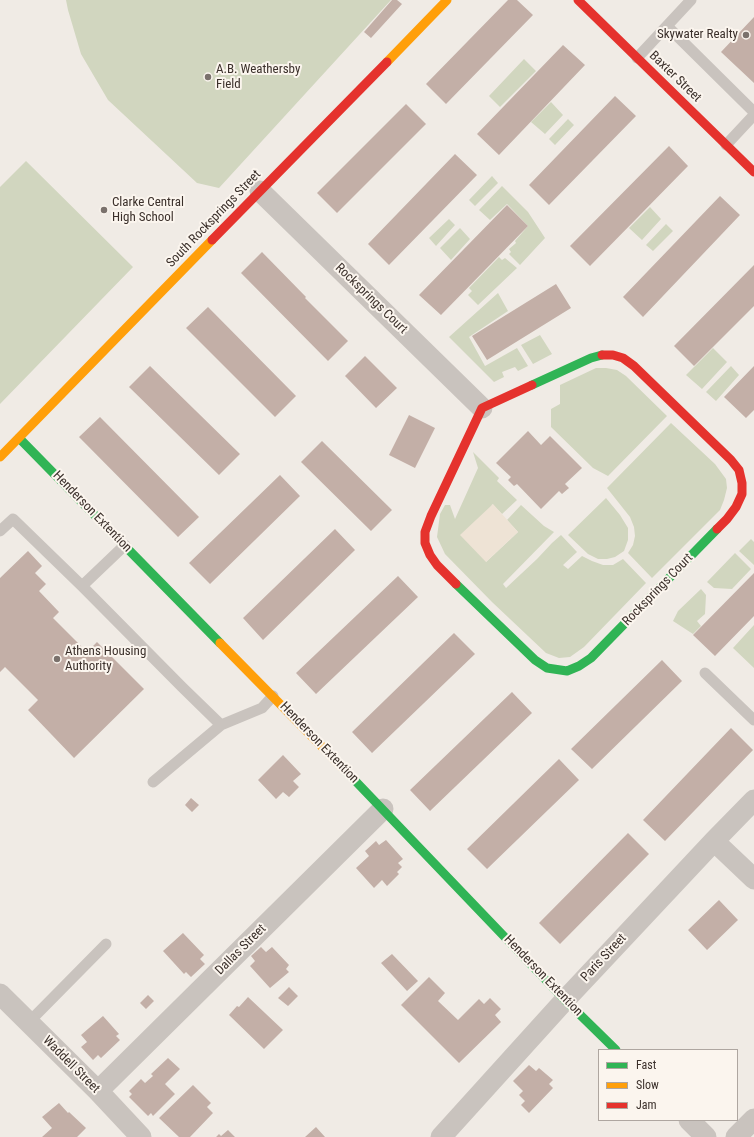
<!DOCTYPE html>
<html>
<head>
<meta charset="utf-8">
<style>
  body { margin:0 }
  #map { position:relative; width:754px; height:1137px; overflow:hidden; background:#f0ebe5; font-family:"Roboto Condensed",sans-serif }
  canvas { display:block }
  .legend { position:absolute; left:598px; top:1049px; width:140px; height:72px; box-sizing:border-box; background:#fbf5ee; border:1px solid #aea6a0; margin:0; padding:5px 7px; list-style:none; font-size:12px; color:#3b302b }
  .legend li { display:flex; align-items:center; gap:8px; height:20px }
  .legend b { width:20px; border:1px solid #aea6a0 }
</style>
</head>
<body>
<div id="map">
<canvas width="754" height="1137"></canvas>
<ul class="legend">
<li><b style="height:5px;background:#30b455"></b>Fast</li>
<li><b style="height:5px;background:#ff9f0a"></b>Slow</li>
<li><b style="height:5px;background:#e5322d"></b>Jam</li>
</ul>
</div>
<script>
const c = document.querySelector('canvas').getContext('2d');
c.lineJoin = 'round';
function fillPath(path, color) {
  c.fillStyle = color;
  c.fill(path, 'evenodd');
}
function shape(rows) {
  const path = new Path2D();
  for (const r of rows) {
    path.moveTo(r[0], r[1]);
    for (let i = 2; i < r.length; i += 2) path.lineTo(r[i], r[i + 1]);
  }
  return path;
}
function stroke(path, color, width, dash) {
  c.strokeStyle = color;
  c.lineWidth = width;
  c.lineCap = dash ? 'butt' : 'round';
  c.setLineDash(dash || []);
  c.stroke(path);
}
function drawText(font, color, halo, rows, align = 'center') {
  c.font = font + ' "Roboto Condensed",sans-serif';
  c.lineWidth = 4;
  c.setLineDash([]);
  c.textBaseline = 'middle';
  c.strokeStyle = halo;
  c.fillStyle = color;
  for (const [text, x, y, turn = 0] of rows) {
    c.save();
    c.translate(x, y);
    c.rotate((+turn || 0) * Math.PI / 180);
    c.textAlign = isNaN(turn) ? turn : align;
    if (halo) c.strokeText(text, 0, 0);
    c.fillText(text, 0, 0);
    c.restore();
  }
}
const green = shape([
  [66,0,391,0,219,188,197,183,108,100,81,54,68,10],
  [524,59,536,71,500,107,489,96],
  [551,102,563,115,545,134,531,122],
  [568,119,574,125,555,145,549,139],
  [26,161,133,267,0,404,0,187],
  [492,176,498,183,475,206,469,200],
  [502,186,528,212,545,238,520,265,509,254,511,252,509,249,516,243,515,241,528,226,507,204,490,220,479,210],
  [650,207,661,219,642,240,629,228],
  [449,219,455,225,436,246,429,238],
  [666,224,673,231,653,251,646,245],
  [460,228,470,239,451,260,440,248],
  [499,257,502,260,505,258,517,268,478,305,468,295,472,291,469,288],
  [498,293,508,311,469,337,485,366,517,348,528,366,518,371,515,367,502,372,504,377,494,382,449,337],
  [540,335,552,354,533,364,521,345],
  [713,348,727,362,702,389,686,375],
  [731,366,739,375,716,401,706,392],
  [596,368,606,368,617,370,626,376,667,416,608,476,593,468,551,427,551,409,560,404,560,385],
  [671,423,715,464,726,479,727,488,724,500,720,510,652,578,628,553,633,545,635,536,634,527,630,517,607,488],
  [473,452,499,478,497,481,517,500,502,514,492,504,486,562,518,532,507,520,521,505,544,526,554,532,503,584,506,588,537,559,552,543,561,535,577,552,563,565,568,569,582,556,592,561,603,565,613,565,623,559,646,583,584,647,570,657,559,658,546,653,492,602,445,554,437,537,440,514,445,505,450,505,455,519,478,468],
  [606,498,620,515,628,528,628,540,624,551,615,557,607,559,598,559,588,554,568,535],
  [751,539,754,542,754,565,739,551],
  [735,553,751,569,732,589,714,588,707,582],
  [701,589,706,595,705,614,697,621,701,626,693,634,673,621,678,611],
  [754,625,754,668,733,648]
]);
const plaza = shape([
  [493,504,518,532,486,562,460,535]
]);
const building = shape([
  [392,0,397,0,402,4,371,38,364,32],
  [508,0,517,0,533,15,446,104,426,84],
  [754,17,754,83,721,52],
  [563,45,585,65,499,155,477,134],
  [615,96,636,116,549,205,529,185],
  [406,104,426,124,337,213,317,193],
  [669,146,688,166,590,266,570,246],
  [455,154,477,175,389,265,368,244],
  [720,196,740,215,643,317,623,297],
  [507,205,528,226,441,315,419,295],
  [262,252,306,297,305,298,348,341,328,361,241,273],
  [754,265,754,306,694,366,674,346],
  [556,284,571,308,487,360,472,336],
  [208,307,296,396,275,417,186,328],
  [365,356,397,388,376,408,345,376],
  [150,366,240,454,219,475,129,387],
  [754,366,754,410,746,418,724,397],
  [409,415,435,428,415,468,389,455],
  [100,417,199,517,178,537,79,437],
  [528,431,541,445,550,436,582,468,565,484,569,488,562,494,559,491,541,509,517,484,514,486,508,480,511,477,496,463],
  [322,441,392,510,371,531,301,462],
  [280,475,300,496,210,584,189,563],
  [335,529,355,550,263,640,243,618],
  [28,551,42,566,35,573,46,584,39,591,59,612,53,618,87,652,97,642,144,689,74,758,28,710,38,700,5,667,0,672,0,578],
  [754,573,754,616,715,656,693,635],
  [398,576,418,597,316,694,296,673],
  [454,633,475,654,372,753,352,732],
  [662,660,682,681,592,769,571,749],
  [512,692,532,713,430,811,410,790],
  [731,728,753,750,665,841,643,820],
  [283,755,301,774,293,781,299,787,289,797,283,792,276,799,258,780],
  [559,759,579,780,487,869,467,849],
  [191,798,199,805,192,812,185,805],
  [628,833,649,854,560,944,539,923],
  [386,840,403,859,398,863,402,867,397,872,399,874,387,886,382,880,374,888,356,868,369,856,365,851,376,841,379,845],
  [719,900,738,920,707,950,688,930],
  [183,933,204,955,200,959,205,964,191,977,186,972,184,974,163,951],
  [261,947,266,952,272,947,289,965,286,969,289,972,270,988,250,966,255,961,251,956],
  [392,954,418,981,407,991,381,963],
  [429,977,445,993,438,1001,458,1020,479,999,484,1004,490,998,501,1009,495,1015,501,1022,459,1063,401,1005],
  [289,987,298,996,288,1006,278,998],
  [148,995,154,1001,146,1009,140,1003],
  [248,997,283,1030,264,1049,229,1015,237,1006,239,1007],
  [103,1016,119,1034,116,1036,120,1040,101,1058,98,1055,93,1060,81,1047,87,1042,81,1035],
  [168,1058,180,1069,165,1084,175,1094,153,1116,151,1113,148,1116,129,1097,132,1094,129,1091,141,1079,145,1083,153,1076,151,1074],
  [529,1065,536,1071,539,1068,553,1080,549,1084,553,1088,529,1113,521,1105,525,1101,519,1095,523,1091,513,1081],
  [193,1085,211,1103,207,1107,213,1113,190,1137,179,1137,159,1118],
  [59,1103,68,1113,69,1112,86,1128,77,1137,42,1137,52,1128,42,1117],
  [316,1127,325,1137,305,1137],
  [228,1130,235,1137,216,1137,219,1134,221,1136]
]);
const lane = shape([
  [667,26,754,112],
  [637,58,691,0],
  [726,145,754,115],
  [0,531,13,519,82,586,182,687,221,725,262,708,273,696],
  [82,586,125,545],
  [705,673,754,720],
  [153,782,221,725],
  [29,1022,106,944]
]);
const street = shape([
  [260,191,482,408],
  [714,841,754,879],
  [0,994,98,1091,141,1137],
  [98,1091,383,809],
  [689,1120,706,1137],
  [441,1137,565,1000,714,841,754,800],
  [736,1137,754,1119]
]);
const fast = shape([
  [532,385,591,358,602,355],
  [19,438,220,643],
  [456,584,535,660,547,668,567,671,579,666,591,658,717,529],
  [342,767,565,1000,616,1050]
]);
const slow = shape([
  [387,62,447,0],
  [0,457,212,240],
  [220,643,342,767]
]);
const jam = shape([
  [578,0,754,172],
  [212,240,387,62],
  [602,355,613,355,623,358,634,366,731,460,739,470,742,483,742,494,736,507,727,519,717,529],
  [456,584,437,565,430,555,425,543,425,532,431,516,482,408,532,385]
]);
const markers = [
  [746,35,4,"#7a716c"],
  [208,77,4,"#7a716c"],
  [104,210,4,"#7a716c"],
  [57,659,4,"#7a716c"]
];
const poiNames = [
  ["Skywater Realty",738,35,"right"],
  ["A.B. Weathersby",216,70],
  ["Field",216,85],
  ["Clarke Central",112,203],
  ["High School",112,218],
  ["Athens Housing",65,652],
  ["Authority",65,667]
];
const streetNames = [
  ["Baxter Street",675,77,44],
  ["South Rocksprings Street",214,219,-46],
  ["Rocksprings Court",371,299,44],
  ["Henderson Extention",92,512,46],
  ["Rocksprings Court",658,590,-46],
  ["Henderson Extention",319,743,46],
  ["Dallas Street",241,950,-45],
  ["Paris Street",604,958,-47],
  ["Henderson Extention",543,976,46],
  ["Waddell Street",71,1065,45]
];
fillPath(green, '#d1d6bf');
fillPath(plaza, '#eee3d5');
fillPath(building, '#c3afa7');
stroke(lane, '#c9c3be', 11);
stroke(street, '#c9c3be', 21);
stroke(fast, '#30b455', 9);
stroke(slow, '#ff9f0a', 9);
stroke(jam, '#e5322d', 9);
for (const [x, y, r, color] of markers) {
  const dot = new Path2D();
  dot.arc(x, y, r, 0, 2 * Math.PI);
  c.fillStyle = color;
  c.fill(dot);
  stroke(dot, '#fbf5ee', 1.5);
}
drawText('13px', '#3b302b', '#fbf5ee', poiNames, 'left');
drawText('13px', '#3b302b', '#fbf5ee', streetNames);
</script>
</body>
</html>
